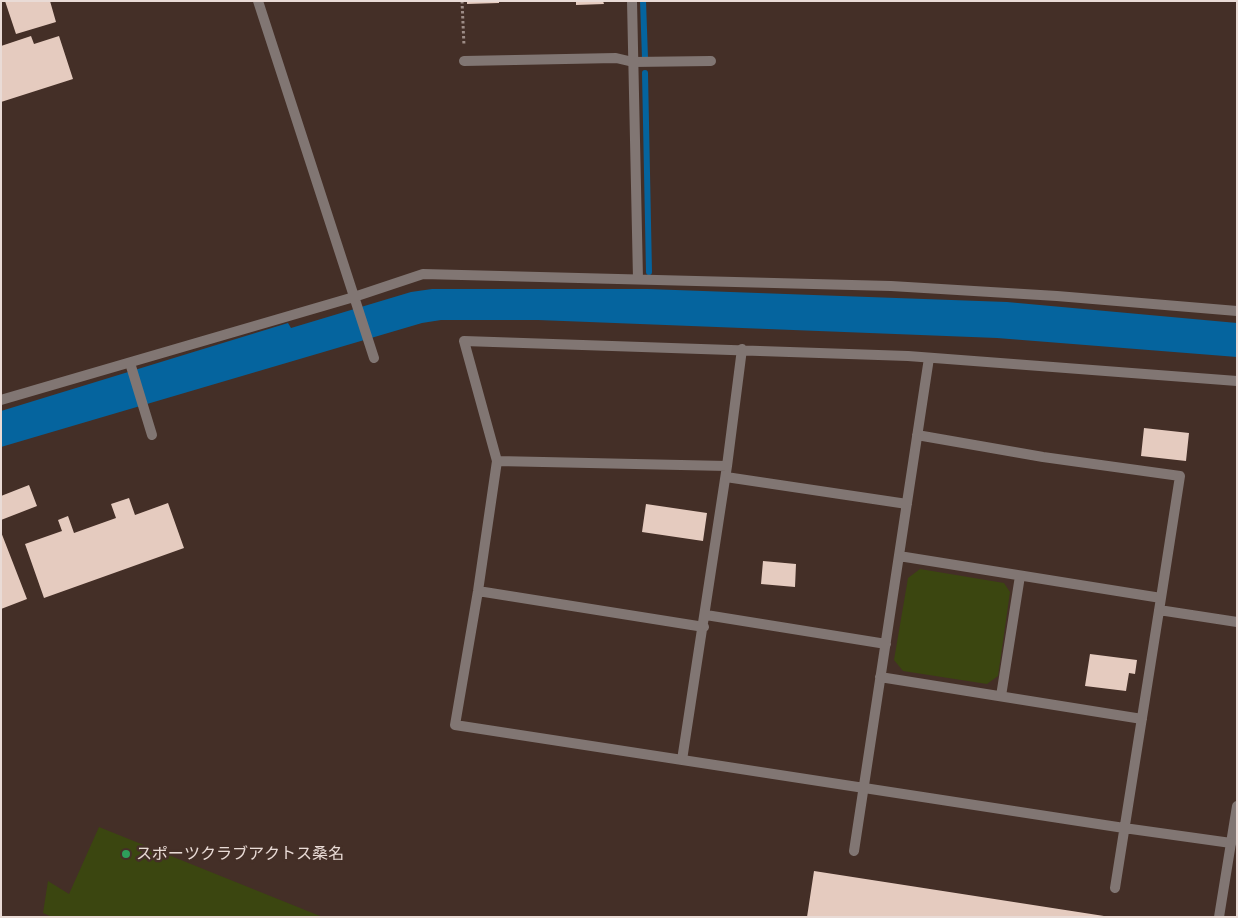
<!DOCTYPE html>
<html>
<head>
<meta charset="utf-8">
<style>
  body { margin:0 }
  #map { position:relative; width:1238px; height:918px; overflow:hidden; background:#442f27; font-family:"Golos Text",sans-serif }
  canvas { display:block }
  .frame { position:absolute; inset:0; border:2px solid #e9dbd6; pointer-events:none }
</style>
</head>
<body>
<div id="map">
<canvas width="1238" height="918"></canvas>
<div class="frame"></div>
</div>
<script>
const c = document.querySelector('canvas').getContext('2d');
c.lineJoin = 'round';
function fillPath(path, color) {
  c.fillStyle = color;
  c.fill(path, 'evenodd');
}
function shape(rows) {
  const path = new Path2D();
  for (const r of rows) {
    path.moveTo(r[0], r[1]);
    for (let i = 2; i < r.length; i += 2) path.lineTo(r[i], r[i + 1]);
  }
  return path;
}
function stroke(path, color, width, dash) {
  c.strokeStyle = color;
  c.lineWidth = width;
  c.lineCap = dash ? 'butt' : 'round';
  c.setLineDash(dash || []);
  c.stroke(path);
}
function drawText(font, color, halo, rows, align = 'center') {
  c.font = font + ' "Golos Text","Noto Sans JP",sans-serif';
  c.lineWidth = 5;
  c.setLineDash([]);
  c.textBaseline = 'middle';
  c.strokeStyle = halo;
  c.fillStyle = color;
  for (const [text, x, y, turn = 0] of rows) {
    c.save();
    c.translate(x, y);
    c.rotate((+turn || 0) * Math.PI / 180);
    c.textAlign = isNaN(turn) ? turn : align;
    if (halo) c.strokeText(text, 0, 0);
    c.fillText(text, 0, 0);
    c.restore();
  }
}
const green = shape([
  [920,569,1004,583,1010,592,998,676,987,684,903,671,894,660,908,578],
  [99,827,320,916,52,917,43,913,48,881,69,894]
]);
const water = shape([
  [432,289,648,289,1007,302,1237,323,1237,357,997,338,538,320,441,320,422,323,1,447,1,411,288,323,291,328,411,292]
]);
const stream = shape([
  [643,1,645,58],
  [645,73,649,272]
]);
const building = shape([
  [5,1,50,1,56,22,16,34],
  [467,1,499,1,499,3,467,4],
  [576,1,603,1,604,4,576,5],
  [31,36,34,44,59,36,73,79,1,102,1,46],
  [1144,428,1189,433,1186,461,1141,456],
  [29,485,37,506,1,520,1,496],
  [129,498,135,515,168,503,184,548,44,598,25,544,62,531,58,520,68,516,74,533,116,518,111,504],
  [646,504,707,513,703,541,642,532],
  [1,532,27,599,1,609],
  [763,561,796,564,795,587,761,584],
  [1090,654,1137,660,1135,674,1129,673,1126,691,1085,686],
  [814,871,1104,916,1104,917,807,917]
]);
const path = shape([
  [462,1,464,46]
]);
const service = shape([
  [464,61,616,58,633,62,711,61],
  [130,363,152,435]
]);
const minor = shape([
  [258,1,374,358],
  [632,1,638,279],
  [1237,381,908,356,464,341,497,461,478,591,455,725,1124,828,1231,843,1237,806],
  [1,400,354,297,423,274,891,286,1057,296,1237,311],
  [917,435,1043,457,1180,476,1161,598],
  [497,461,727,466],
  [726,477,907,504],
  [899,556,1161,598,1115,888],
  [478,591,704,627],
  [1159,610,1237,622],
  [706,615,886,644],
  [880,677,1142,719],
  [1001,696,1020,576],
  [682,760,727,466,742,349],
  [854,851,929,358]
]);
const tertiary = shape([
  [1219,917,1231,843]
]);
const markers = [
  [126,854,5,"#2e9e5b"]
];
const poiNames = [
  ["スポーツクラブアクトス桑名",136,854]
];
fillPath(green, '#3b4610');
fillPath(water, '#05649e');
stroke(stream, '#05649e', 6);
fillPath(building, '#e5cbbf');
stroke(path, '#9d8c86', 3, [2.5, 2.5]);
stroke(service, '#817673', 10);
stroke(minor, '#817673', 10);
stroke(tertiary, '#817673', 10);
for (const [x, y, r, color] of markers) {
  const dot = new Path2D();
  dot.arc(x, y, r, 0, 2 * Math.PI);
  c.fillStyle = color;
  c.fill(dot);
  stroke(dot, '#442f27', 2);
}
drawText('16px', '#e9dbd6', '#442f27', poiNames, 'left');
</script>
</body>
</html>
